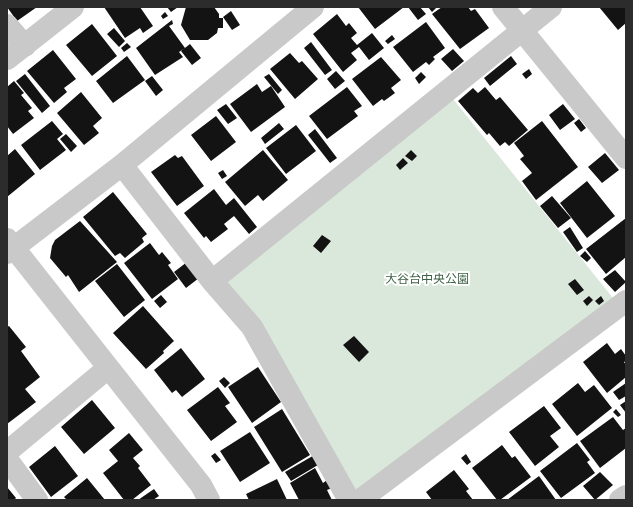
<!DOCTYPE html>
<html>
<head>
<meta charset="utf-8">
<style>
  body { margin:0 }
  #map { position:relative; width:633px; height:507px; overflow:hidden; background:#fff; font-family:Overpass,sans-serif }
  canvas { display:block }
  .frame { position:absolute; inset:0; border:8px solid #2c2c2c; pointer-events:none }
</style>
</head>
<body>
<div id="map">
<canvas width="633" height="507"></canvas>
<div class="frame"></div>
</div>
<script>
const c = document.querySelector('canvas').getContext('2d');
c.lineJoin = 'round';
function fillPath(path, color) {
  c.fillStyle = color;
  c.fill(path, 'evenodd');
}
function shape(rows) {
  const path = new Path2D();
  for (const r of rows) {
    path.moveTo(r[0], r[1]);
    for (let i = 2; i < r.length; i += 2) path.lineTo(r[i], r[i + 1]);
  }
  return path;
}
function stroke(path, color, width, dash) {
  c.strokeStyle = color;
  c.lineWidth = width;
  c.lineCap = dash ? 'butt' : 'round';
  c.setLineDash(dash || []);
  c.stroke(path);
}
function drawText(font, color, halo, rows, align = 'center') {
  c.font = font + ' Overpass,"Noto Sans JP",sans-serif';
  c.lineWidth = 4;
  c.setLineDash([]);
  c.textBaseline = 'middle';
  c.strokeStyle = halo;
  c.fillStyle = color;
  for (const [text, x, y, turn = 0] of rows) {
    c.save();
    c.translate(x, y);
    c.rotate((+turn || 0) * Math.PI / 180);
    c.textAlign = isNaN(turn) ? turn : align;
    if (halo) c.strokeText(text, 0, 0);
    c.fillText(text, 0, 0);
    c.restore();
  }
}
const green = shape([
  [449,94,617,303,354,500,218,281]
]);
const building = shape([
  [7,7,37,7,17,21],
  [104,7,140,7,153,26,143,33,140,28,125,38],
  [167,7,178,7,171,12],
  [186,7,214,7,219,14,219,18,223,18,223,28,218,28,217,33,208,40,190,40,181,25],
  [358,7,404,7,375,29],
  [408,7,420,7,426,14,418,20],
  [428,7,437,7,432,12],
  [442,7,468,7,471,11,475,9,489,28,460,49,432,14],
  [599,7,626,7,626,23,618,30],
  [231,11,240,25,232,30,223,17],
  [165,12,168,16,163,19,161,16],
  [337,14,346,26,349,23,357,33,351,38,357,45,372,33,384,48,369,60,359,47,351,53,357,60,343,72,313,34],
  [172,20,173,24,169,26,185,48,179,52,183,57,155,75,136,48],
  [426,22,445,48,433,57,435,59,429,65,426,62,413,72,393,47],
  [92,24,117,56,92,76,66,45],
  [114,28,125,41,119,47,107,34],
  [392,35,395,39,388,44,385,41],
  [311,42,332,70,325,75,304,48],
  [127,43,131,47,124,52,121,48],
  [190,44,201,58,192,65,181,51],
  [453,49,464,61,452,71,441,59],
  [53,50,76,79,64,88,67,92,54,103,27,71],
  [290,53,299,63,302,61,318,79,295,99,270,69],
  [127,56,145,80,113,103,96,81],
  [511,56,517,64,490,86,484,78],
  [381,57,401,80,391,88,395,93,384,101,382,99,373,106,352,79],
  [529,69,532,74,526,79,522,74],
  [336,71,345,81,335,89,327,79],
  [421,72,426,77,419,84,415,78],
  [25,74,50,106,42,113,16,81],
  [269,74,282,90,278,94,264,77],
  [152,76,163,90,156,96,145,81],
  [14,81,24,93,21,95,32,108,28,111,34,118,13,134,7,126,7,87],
  [257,84,262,92,271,86,285,107,251,132,230,104],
  [347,87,362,106,354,111,358,116,327,139,309,116],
  [485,87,496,100,500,97,528,130,509,146,505,142,500,146,489,133,487,135,458,101,473,88,478,93],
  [81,92,102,118,93,126,99,133,84,145,57,113],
  [226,104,237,118,228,124,217,110],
  [563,104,575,119,560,130,549,115],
  [216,116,236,142,211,161,191,135],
  [579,119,586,128,581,132,574,123],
  [52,121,63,134,57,139,66,150,40,170,21,145],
  [542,121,578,167,536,200,522,181,532,173,520,159,524,156,514,143],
  [279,123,284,129,265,144,261,138],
  [296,125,316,151,286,174,266,148],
  [315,129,337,158,330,163,308,135],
  [66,134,77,146,71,152,60,139],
  [15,149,35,174,7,197,7,156],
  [263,150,288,180,263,201,258,195,245,206,225,182],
  [411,150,417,156,412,161,405,156],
  [605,153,619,170,602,183,588,167],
  [175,155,178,158,182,156,204,186,177,206,151,172],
  [403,158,408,163,400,170,396,165],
  [223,170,227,176,222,179,218,173],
  [587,181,615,216,587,238,560,203],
  [214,189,226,205,234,198,257,227,249,234,234,216,224,224,228,229,211,242,206,236,204,238,184,213],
  [113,192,147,234,142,238,144,242,125,258,120,253,115,256,83,217],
  [552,196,571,218,558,228,540,206],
  [626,218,626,257,606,274,586,249],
  [80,221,117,262,79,292,68,275,66,277,50,258,52,246,55,240],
  [570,227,583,248,577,252,563,232],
  [322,235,331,241,321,253,313,246],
  [150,243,159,255,162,252,171,263,168,265,178,279,152,299,124,263],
  [585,251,591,258,587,262,580,256],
  [187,262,199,278,186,288,174,272],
  [117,264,145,300,124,317,95,281],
  [615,270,626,282,615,292,603,279],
  [575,279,584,290,577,295,568,284],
  [161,295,167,302,160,308,154,301],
  [589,296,593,300,587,306,583,301],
  [601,296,604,301,599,305,595,301],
  [143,306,174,341,163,351,164,353,146,369,113,333],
  [9,326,26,347,21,351,40,377,25,389,36,402,7,424,7,327],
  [354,336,369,352,359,362,343,345],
  [607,343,615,354,621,349,626,356,626,361,624,362,626,365,626,377,607,393,583,362],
  [181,348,205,379,182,397,176,390,172,393,154,370],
  [258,367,281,402,252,423,228,387],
  [224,377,230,383,225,388,219,381],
  [578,383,585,392,594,385,612,408,577,436,552,404],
  [626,383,626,396,619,400,613,392],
  [218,387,230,403,225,406,237,422,211,441,187,410],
  [92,400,115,428,84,454,61,427],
  [626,401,626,413,620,405],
  [544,406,561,428,550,436,559,447,535,466,509,432],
  [282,409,310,455,282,472,254,427],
  [616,409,621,415,618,417,613,412],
  [613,417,623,430,626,428,626,448,600,468,580,441],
  [250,432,270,463,240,482,220,451],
  [129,433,143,450,133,458,140,466,138,468,151,485,132,500,124,500,103,473,118,461,109,450],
  [577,443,590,460,587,462,595,473,561,498,540,471],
  [502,445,512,458,515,456,531,477,500,500,497,500,472,468],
  [55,446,78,476,51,497,29,467],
  [323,450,328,459,291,481,285,472],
  [215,453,221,460,216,463,211,456],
  [466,454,471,462,467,465,461,458],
  [315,468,323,483,327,480,332,488,327,490,332,500,299,500,290,483],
  [454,470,469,489,466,491,473,500,432,500,426,492],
  [600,472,613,485,595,500,583,486],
  [539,476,556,500,507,500],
  [87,478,105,500,67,500,64,497],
  [277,479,287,500,249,500,246,494],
  [7,487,16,498,14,500,7,500],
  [154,489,159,496,153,500,138,500]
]);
const minor = shape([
  [503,7,626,158],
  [7,25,25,46],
  [7,59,73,7],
  [122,165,212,281,252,327,349,500],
  [7,239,201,485,209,500],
  [7,253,122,165,313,7],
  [212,281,551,7],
  [7,452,108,368],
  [7,459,37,500],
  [360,500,626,301],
  [620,500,626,496]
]);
const parkNames = [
  ["大谷台中央公園",427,281]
];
fillPath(green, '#dae8dc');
fillPath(building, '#131313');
stroke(minor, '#c9c9c9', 22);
drawText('12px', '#3e6344', '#fff', parkNames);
</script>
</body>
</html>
